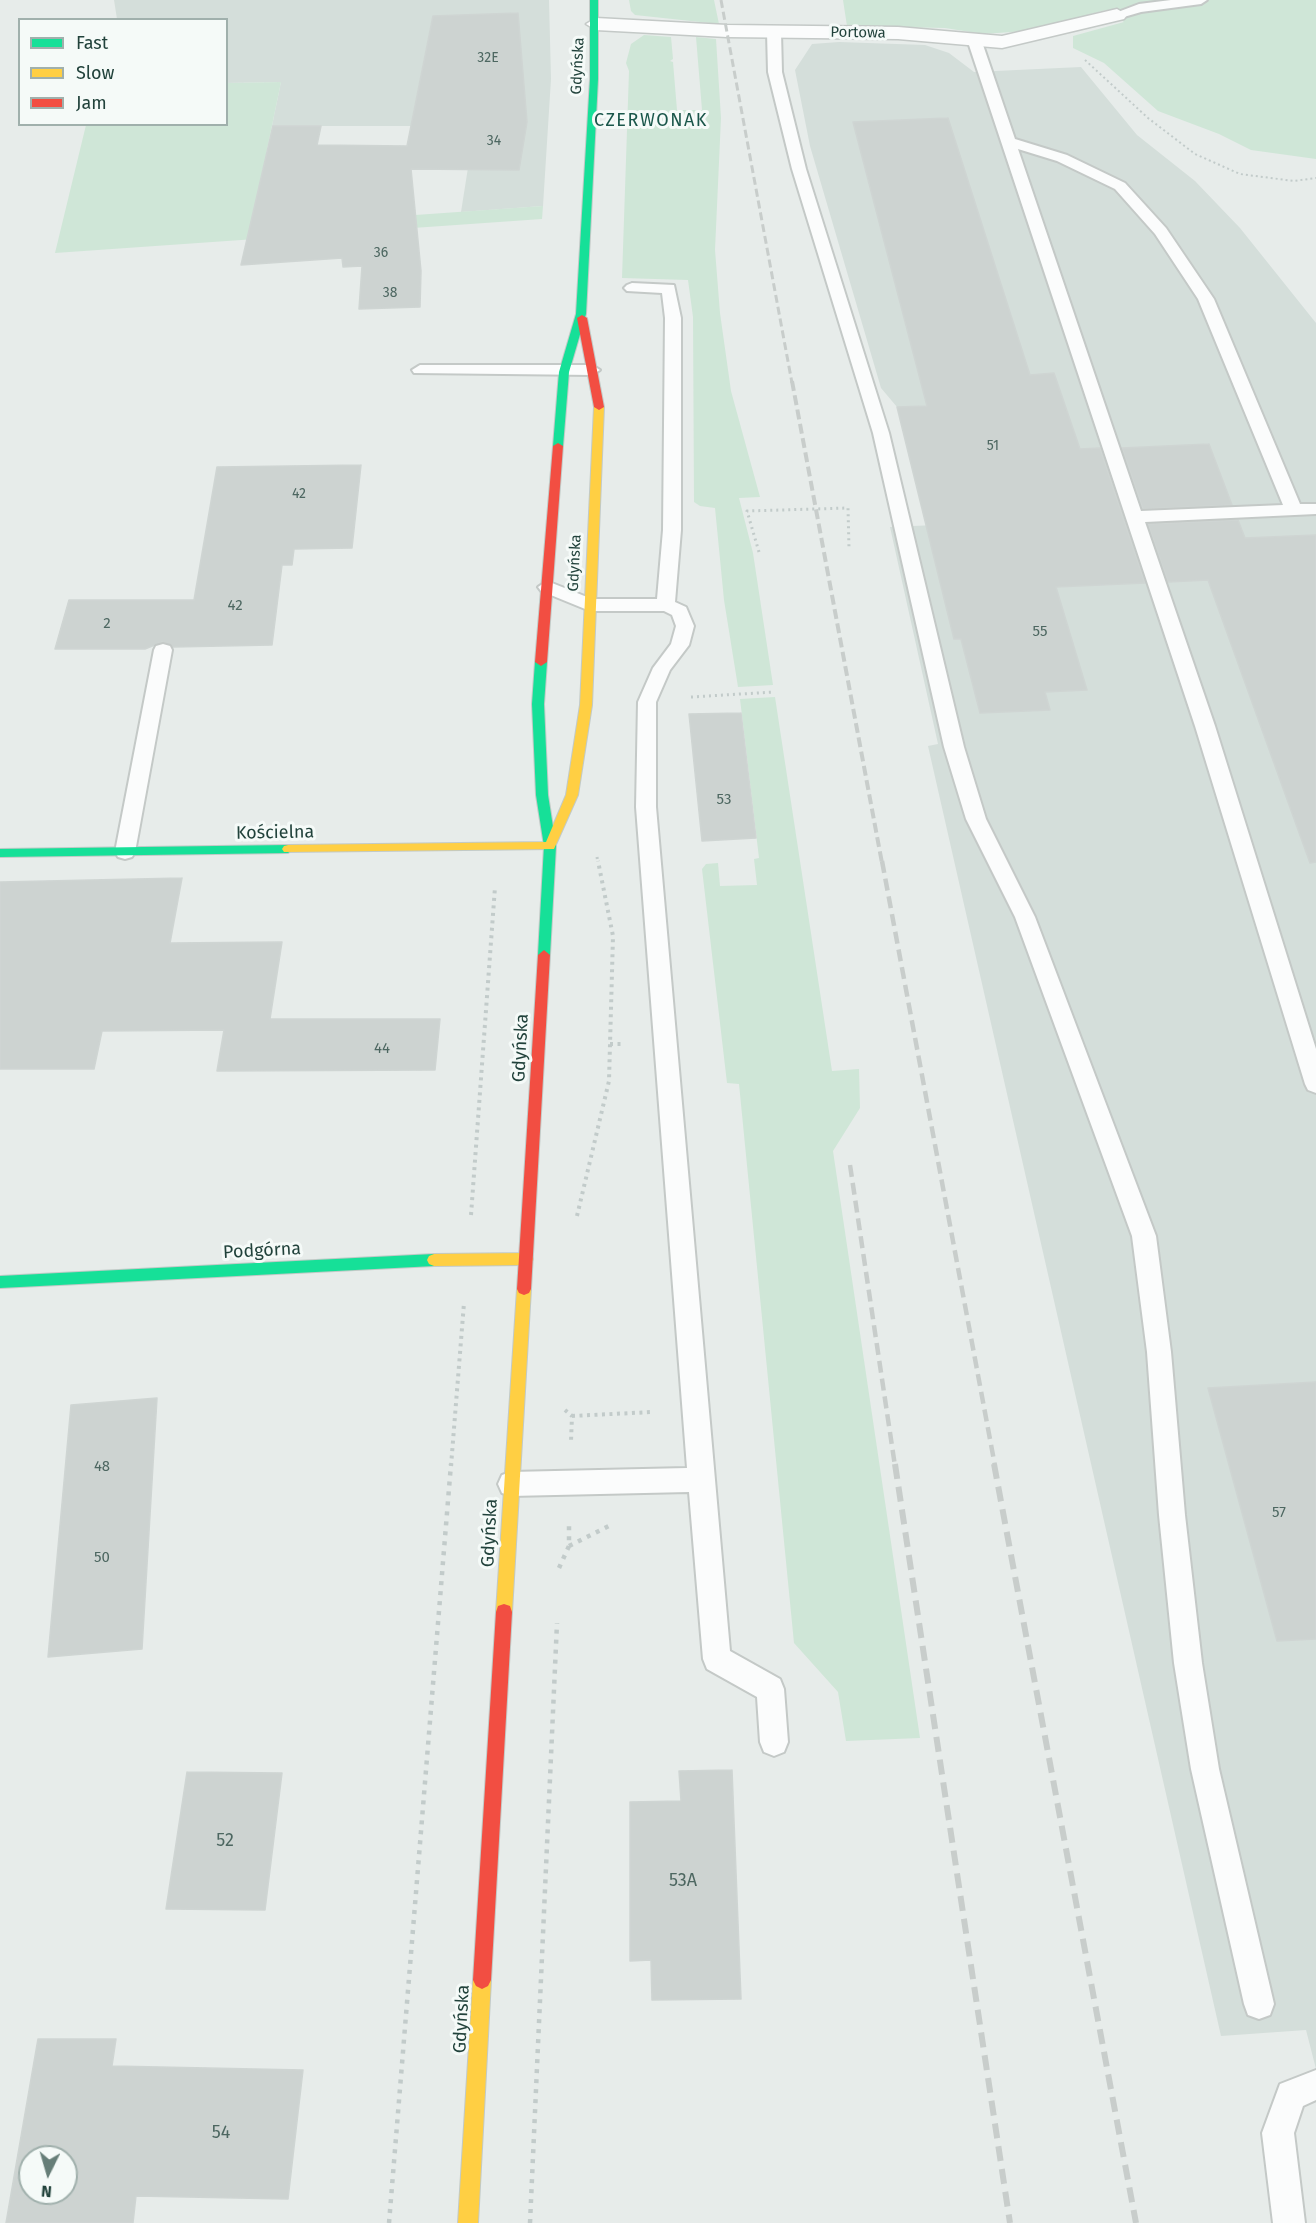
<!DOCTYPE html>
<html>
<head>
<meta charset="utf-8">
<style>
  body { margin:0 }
  #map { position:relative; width:1316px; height:2223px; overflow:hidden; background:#e7ecea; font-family:"Fira Sans",sans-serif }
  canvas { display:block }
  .legend { position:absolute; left:18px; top:18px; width:210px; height:108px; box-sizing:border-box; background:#f5faf8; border:2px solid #a0b0ac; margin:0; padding:8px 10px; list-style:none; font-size:18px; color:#21423b }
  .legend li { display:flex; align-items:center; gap:12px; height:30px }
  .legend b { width:30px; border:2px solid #a0b0ac }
  .north { position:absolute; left:18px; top:2145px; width:60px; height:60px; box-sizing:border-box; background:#f5faf8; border:2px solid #a0b0ac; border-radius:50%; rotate:185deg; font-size:16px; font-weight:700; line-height:24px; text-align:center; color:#21423b }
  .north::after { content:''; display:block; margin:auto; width:21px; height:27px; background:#667e78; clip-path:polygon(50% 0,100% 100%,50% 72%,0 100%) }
</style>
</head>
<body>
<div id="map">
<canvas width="1316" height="2223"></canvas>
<ul class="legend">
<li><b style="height:8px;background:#16e098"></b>Fast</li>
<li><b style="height:8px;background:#ffcf43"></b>Slow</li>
<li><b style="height:8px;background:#f24e42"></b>Jam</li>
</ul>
<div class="north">N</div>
</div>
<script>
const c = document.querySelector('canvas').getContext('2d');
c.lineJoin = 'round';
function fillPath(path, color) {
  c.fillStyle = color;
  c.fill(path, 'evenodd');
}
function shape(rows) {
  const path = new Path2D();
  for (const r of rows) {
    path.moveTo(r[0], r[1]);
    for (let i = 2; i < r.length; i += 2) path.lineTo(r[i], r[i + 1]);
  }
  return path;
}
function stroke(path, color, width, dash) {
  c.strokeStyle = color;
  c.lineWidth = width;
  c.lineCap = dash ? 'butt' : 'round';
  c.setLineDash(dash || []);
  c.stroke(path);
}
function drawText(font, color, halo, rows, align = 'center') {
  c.font = font + ' "Fira Sans",sans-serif';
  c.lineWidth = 6;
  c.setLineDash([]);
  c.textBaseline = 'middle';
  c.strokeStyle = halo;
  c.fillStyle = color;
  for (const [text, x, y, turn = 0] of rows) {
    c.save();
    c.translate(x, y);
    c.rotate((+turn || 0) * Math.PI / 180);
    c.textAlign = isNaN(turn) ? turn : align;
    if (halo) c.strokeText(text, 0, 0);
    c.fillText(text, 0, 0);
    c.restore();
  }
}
const built = shape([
  [114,0,549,0,551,79,543,206,461,212,470,155,411,126,321,126,311,174,262,174,281,82,227,83,226,20,117,19],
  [839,42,925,45,949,53,974,72,1081,67,1137,135,1195,181,1240,228,1316,323,1316,2069,1306,2030,1221,2036,928,746,938,744,890,527,959,524,918,493,897,407,881,388,810,146,795,70,812,44]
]);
const green = shape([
  [629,0,714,0,719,24,635,15,631,11],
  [843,0,1316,0,1316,159,1251,150,1219,134,1158,111,1104,63,1073,48,1073,36,1124,22,1106,10,1026,31,983,34,945,28,847,26],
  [644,35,671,37,673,59,670,61,673,62,677,110,702,110,696,37,716,39,721,118,715,250,720,313,731,391,760,497,739,498,753,553,773,685,738,687,724,600,715,508,700,506,694,502,693,317,688,280,622,278,629,71,626,63,631,44],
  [281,82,262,174,316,222,543,206,542,219,55,253,86,125,226,124,227,83],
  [775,697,832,1071,859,1069,860,1108,833,1151,920,1738,846,1741,838,1692,794,1643,739,1084,727,1083,702,869,706,864,718,863,720,886,757,885,754,859,759,858,740,699]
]);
const building = shape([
  [518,13,527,122,519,170,411,169,421,271,420,307,359,309,362,266,343,267,342,258,241,265,273,126,321,126,317,145,407,146,433,16,518,13],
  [948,118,1030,375,1054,373,1080,449,1100,448,1145,583,1056,587,1087,690,1045,692,1050,710,980,713,961,639,954,639,897,407,927,406,853,122,948,118],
  [1209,444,1232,505,1143,509,1122,448,1209,444],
  [361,465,352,548,294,549,292,565,282,565,272,645,173,647,162,642,145,649,55,649,69,600,194,600,217,467,361,465],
  [1238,520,1245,538,1316,535,1316,862,1310,863,1208,580,1168,582,1148,524,1238,520],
  [741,713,756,838,702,841,689,714,741,713],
  [182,878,170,943,282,942,270,1019,440,1019,435,1070,217,1071,224,1030,102,1031,94,1069,0,1069,0,882,182,878],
  [1316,1382,1316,1639,1277,1641,1208,1388,1316,1382],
  [157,1398,142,1649,48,1657,71,1405,157,1398],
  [732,1770,741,1999,652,2000,651,1960,630,1961,630,1802,681,1801,679,1771,732,1770],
  [187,1772,282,1773,265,1910,166,1909,187,1772],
  [38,2039,116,2039,112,2066,303,2070,288,2199,136,2196,133,2223,6,2223,38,2039],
  [30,2157,66,2157,66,2193,30,2193,30,2157]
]);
const pathFar3 = shape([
  [1085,60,1148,118,1195,154,1240,174,1294,181,1316,178]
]);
const pathFar2 = shape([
  [759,552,747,511,848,508,849,548],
  [691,697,774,692],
  [597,857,598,863]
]);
const pathFar1 = shape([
  [610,1044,624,1044],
  [471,1215,495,887],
  [577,1216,609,1081,613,936,598,861],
  [565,1410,572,1416,571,1441],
  [572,1416,652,1412],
  [451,1466,464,1303]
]);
const path = shape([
  [569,1546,611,1525],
  [559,1568,569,1546,569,1524],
  [389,2223,451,1464],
  [530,2223,557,1623]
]);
const lane = shape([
  [1171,0,1207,0,1201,4,1141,12,1117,19,1110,15,1139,4,1171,0],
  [774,28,781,32,782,72,806,169,889,433,964,747,986,819,1035,917,1156,1236,1171,1352,1185,1515,1202,1663,1219,1769,1274,2004,1270,2015,1259,2019,1248,2015,1244,2004,1191,1769,1174,1663,1159,1515,1147,1352,1132,1236,1015,917,966,819,944,747,873,433,792,169,768,72,767,32,774,28],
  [975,38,982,42,1015,139,1067,155,1125,183,1166,228,1214,299,1300,504,1316,504,1316,514,1145,522,1215,726,1316,1049,1316,1093,1308,1090,1305,1084,1195,726,968,42,975,38],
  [1018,149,1057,161,1115,189,1155,234,1198,299,1283,505,1141,511,1018,149],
  [632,283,674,285,681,318,681,530,675,602,686,607,694,626,689,645,670,670,656,702,656,807,730,1651,780,1679,784,1689,788,1742,784,1752,774,1756,764,1752,760,1742,757,1697,707,1669,703,1659,689,1492,511,1496,502,1493,498,1484,502,1475,511,1472,687,1468,636,807,638,702,653,668,671,644,676,626,672,615,664,611,590,611,541,591,538,587,547,581,592,599,657,599,663,530,665,318,662,293,627,291,624,288,627,285,632,283],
  [420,365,592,365,600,370,592,375,414,373,412,370,420,365],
  [163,644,170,646,172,650,135,852,132,857,125,859,118,857,115,852,154,650,156,646,163,644],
  [1316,2070,1316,2100,1303,2106,1294,2133,1305,2223,1273,2223,1262,2133,1280,2084,1316,2070]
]);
const street = shape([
  [1117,9,1127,15,1124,19,1002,48,898,39,727,37,596,30,586,24,596,18,727,25,898,27,1002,36,1117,9]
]);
const fast = shape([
  [590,0,598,0,598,79,586,314,569,372,563,446,558,449,553,446,559,372,576,314,590,79,590,0],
  [541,658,547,662,544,704,548,795,556,846,550,955,544,960,538,955,544,846,536,795,532,704,535,662,541,658],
  [288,845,294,849,288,853,0,857,0,849,288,845],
  [434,1254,439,1256,441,1260,439,1264,434,1266,0,1288,0,1276,434,1254]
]);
const slow = shape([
  [599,404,604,407,592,705,578,795,554,849,284,852,282,849,284,846,288,845,546,842,566,795,580,705,594,407,599,404],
  [526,1253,531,1255,533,1259,531,1263,526,1265,434,1266,429,1264,427,1260,429,1256,434,1254,526,1253],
  [524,1283,529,1285,531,1289,512,1612,510,1618,504,1620,498,1618,496,1612,517,1289,519,1285,524,1283],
  [482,1971,488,1974,491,1980,478,2223,458,2223,473,1980,476,1974,482,1971]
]);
const jam = shape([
  [582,315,587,318,604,407,599,410,594,407,577,318,582,315],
  [558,443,563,446,547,662,541,666,535,662,553,446,558,443],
  [544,950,550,955,531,1289,529,1293,524,1295,519,1293,517,1289,538,955,544,950],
  [504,1604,510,1606,512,1612,491,1980,488,1986,482,1989,476,1986,473,1980,496,1612,498,1606,504,1604]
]);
const railFar3 = shape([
  [721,0,792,383]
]);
const railFar2 = shape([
  [792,381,882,863]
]);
const railFar1 = shape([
  [882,861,995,1466],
  [850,1165,895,1466]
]);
const rail = shape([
  [895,1464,1010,2223],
  [994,1464,1136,2223]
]);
const farNumbernames = [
  ["32E",488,58],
  ["34",494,141],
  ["36",381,253],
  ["38",390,293],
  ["51",993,446],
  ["42",299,494]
];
const farStreetnames = [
  ["Portowa",858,33,1],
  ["Gdyńska",578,66,-87],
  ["Gdyńska",575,563,-87]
];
const numberNames = [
  ["42",235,606],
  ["2",107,624],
  ["55",1040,632],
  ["53",724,800],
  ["44",382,1049],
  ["48",102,1467],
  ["57",1279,1513],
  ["50",102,1558]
];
const farQuarternames = [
  ["CZERWONAK",651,121]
];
const streetNames = [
  ["Kościelna",275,833,-1],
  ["Gdyńska",521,1048,-87],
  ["Podgórna",262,1251,-3],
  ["Gdyńska",490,1533,-87],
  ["Gdyńska",462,2019,-87]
];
const nearNumbernames = [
  ["52",225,1841],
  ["53A",683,1881],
  ["54",221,2133]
];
fillPath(built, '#d4deda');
fillPath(green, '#cfe6d7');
fillPath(building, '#cdd3d1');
stroke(building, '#cfd5d3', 1.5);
stroke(lane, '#c4c9c7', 4);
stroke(street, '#c4c9c7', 3);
stroke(fast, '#c2cac7', 2);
stroke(slow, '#c2cac7', 2);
stroke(jam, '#c2cac7', 2);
stroke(pathFar3, '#c2cbca', 2, [2, 3]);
stroke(pathFar2, '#c2cbca', 3, [2, 4]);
stroke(pathFar1, '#c2cbca', 4, [3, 4.5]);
stroke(path, '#c2cbca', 4.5, [4, 6]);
fillPath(lane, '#fbfcfc');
fillPath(street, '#fbfcfc');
fillPath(fast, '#16e098');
fillPath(slow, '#ffcf43');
fillPath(jam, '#f24e42');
stroke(railFar3, '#c8cdcb', 3, [8, 4]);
stroke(railFar2, '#c8cdcb', 4, [10, 4.5]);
stroke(railFar1, '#c8cdcb', 4.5, [12, 6]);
stroke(rail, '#c8cdcb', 6, [15, 8]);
drawText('14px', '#4d6761', null, farNumbernames);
drawText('15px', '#21423b', '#f5faf8', farStreetnames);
drawText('15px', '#4d6761', null, numberNames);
c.letterSpacing = '1.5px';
drawText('18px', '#1b574b', '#f5faf8', farQuarternames);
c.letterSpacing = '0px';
drawText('18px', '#21423b', '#f5faf8', streetNames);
drawText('18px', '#4d6761', null, nearNumbernames);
</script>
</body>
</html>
